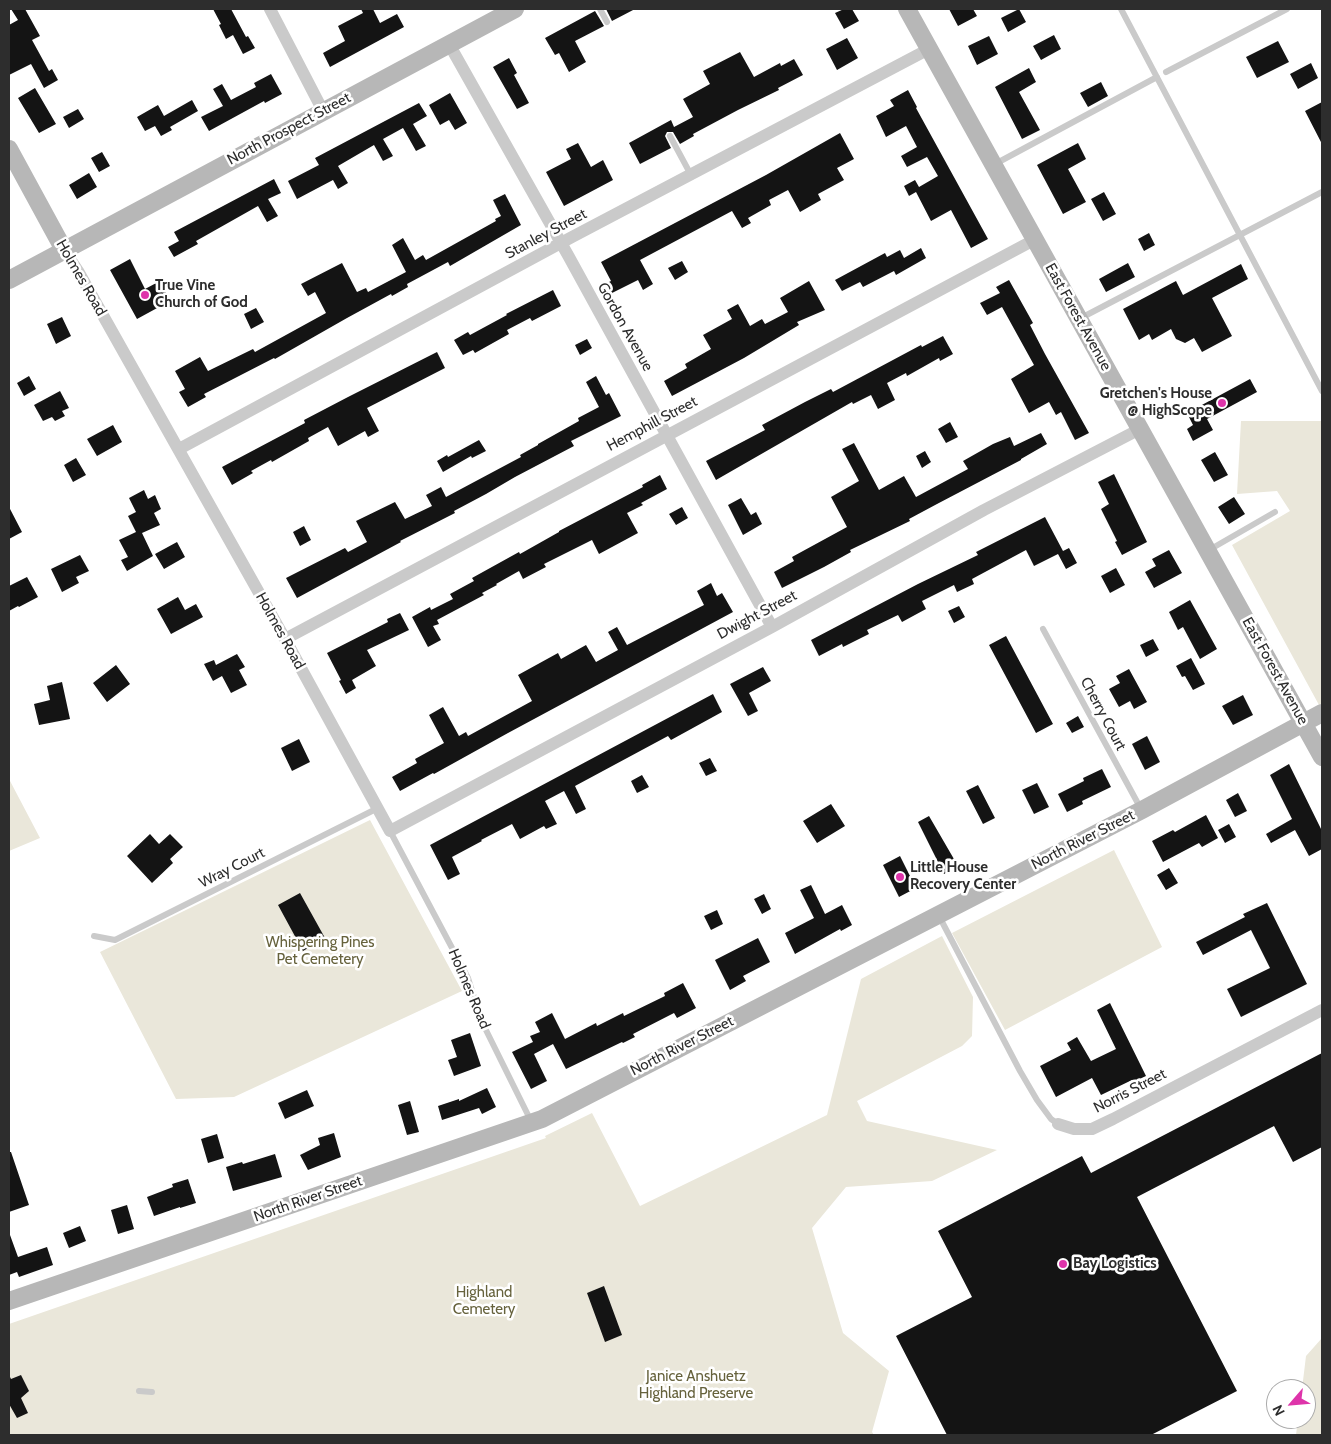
<!DOCTYPE html>
<html>
<head>
<meta charset="utf-8">
<style>
  body { margin:0 }
  #map { position:relative; width:1331px; height:1444px; overflow:hidden; background:#fff; font-family:Cabin,sans-serif }
  canvas { display:block }
  .frame { position:absolute; inset:0; border:10px solid #2d2d2d; pointer-events:none }
  .north { position:absolute; left:1266px; top:1379px; width:50px; height:50px; box-sizing:border-box; background:#fff; border:1px solid #ababab; border-radius:50%; rotate:243deg; font-size:14px; font-weight:700; line-height:20px; text-align:center; color:#2d2d2d }
  .north::after { content:''; display:block; margin:auto; width:18px; height:22px; background:#de34aa; clip-path:polygon(50% 0,100% 100%,50% 72%,0 100%) }
</style>
</head>
<body>
<div id="map">
<canvas width="1331" height="1444"></canvas>
<div class="frame"></div>
<div class="north">N</div>
</div>
<script>
const c = document.querySelector('canvas').getContext('2d');
c.lineJoin = 'round';
function fillPath(path, color) {
  c.fillStyle = color;
  c.fill(path, 'evenodd');
}
function shape(rows) {
  const path = new Path2D();
  for (const r of rows) {
    path.moveTo(r[0], r[1]);
    for (let i = 2; i < r.length; i += 2) path.lineTo(r[i], r[i + 1]);
  }
  return path;
}
function stroke(path, color, width, dash) {
  c.strokeStyle = color;
  c.lineWidth = width;
  c.lineCap = dash ? 'butt' : 'round';
  c.setLineDash(dash || []);
  c.stroke(path);
}
function drawText(font, color, halo, rows, align = 'center') {
  c.font = font + ' Cabin,sans-serif';
  c.lineWidth = 5;
  c.setLineDash([]);
  c.textBaseline = 'middle';
  c.strokeStyle = halo;
  c.fillStyle = color;
  for (const [text, x, y, turn = 0] of rows) {
    c.save();
    c.translate(x, y);
    c.rotate((+turn || 0) * Math.PI / 180);
    c.textAlign = isNaN(turn) ? turn : align;
    if (halo) c.strokeText(text, 0, 0);
    c.fillText(text, 0, 0);
    c.restore();
  }
}
const green = shape([
  [1241,421,1322,421,1322,703,1319,705,1232,545,1290,511,1277,491,1237,494],
  [9,779,40,838,9,851],
  [370,820,462,991,234,1097,176,1099,100,952],
  [1114,850,1162,947,1005,1030,952,933],
  [942,936,973,997,972,1036,962,1046,857,1101,867,1121,997,1150,932,1181,846,1187,812,1228,843,1333,889,1371,872,1432,874,1435,9,1435,9,1324,546,1138,545,1136,592,1113,640,1206,827,1115,861,979],
  [1322,1338,1322,1435,1296,1435,1298,1419,1306,1419,1306,1389,1302,1389,1306,1356]
]);
const building = shape([
  [11,9,25,9,40,36,32,40,49,71,52,69,58,80,44,88,31,64,9,75,9,25,18,20],
  [213,9,231,9,246,37,248,36,255,48,243,54,233,35,226,39,219,25,221,24],
  [361,9,373,9,380,23,397,14,404,27,330,67,323,53,345,41,338,26,363,13],
  [606,9,635,9,612,21],
  [844,9,852,9,859,21,844,29,835,13],
  [949,9,973,9,977,16,958,26],
  [1019,9,1026,22,1008,32,1001,18],
  [595,11,604,26,575,41,586,62,569,72,559,53,555,55,545,38],
  [1054,35,1061,49,1041,60,1033,46],
  [989,36,998,54,977,65,968,46],
  [847,38,858,58,837,70,826,49],
  [1278,41,1289,62,1257,78,1246,57],
  [740,52,754,77,780,63,781,66,794,59,803,75,778,88,779,90,738,110,693,134,694,136,680,144,673,132,667,132,665,136,671,148,640,164,629,143,671,120,674,127,693,117,683,99,710,84,703,71],
  [509,58,517,73,514,75,529,103,517,109,493,67],
  [1311,63,1318,78,1298,89,1290,74],
  [1029,68,1036,82,1019,92,1040,130,1022,139,995,87],
  [271,74,282,94,265,103,264,101,209,131,201,117,223,106,213,89,222,84,231,100,256,87,254,83],
  [1101,82,1108,96,1088,107,1080,93],
  [35,88,56,124,39,133,18,98],
  [908,90,917,107,916,108,988,239,971,248,951,210,931,221,916,192,909,196,904,186,915,180,919,187,938,176,927,157,907,167,901,156,917,147,906,126,886,137,876,116,894,106,890,100],
  [450,93,467,123,455,130,449,120,440,125,429,105],
  [192,100,198,111,170,127,172,130,161,136,155,126,145,131,137,117,158,105,164,116],
  [1322,102,1322,144,1305,111],
  [419,103,427,116,413,124,426,146,416,151,403,128,383,139,393,156,383,161,374,145,338,166,348,183,338,189,333,180,297,199,288,181,319,165,315,158],
  [78,109,84,119,69,128,63,117],
  [840,133,854,159,837,168,844,180,818,194,821,200,800,212,788,190,769,200,771,205,748,218,751,223,742,228,732,211,640,260,653,284,643,290,638,280,612,293,607,283,611,281,601,262,766,175],
  [578,143,591,167,603,160,613,180,564,206,546,172,571,159,566,149],
  [1078,143,1086,159,1068,169,1086,202,1063,214,1037,165],
  [102,152,110,166,99,172,91,158],
  [89,173,97,187,77,199,69,185],
  [274,179,281,193,268,199,278,216,267,222,258,206,196,241,198,244,174,257,168,247,179,241,174,232],
  [1104,192,1116,214,1103,221,1091,199],
  [505,194,521,225,450,266,448,262,407,284,408,287,392,296,391,294,347,318,275,359,274,358,204,394,206,397,188,407,179,392,185,389,175,371,200,357,208,371,253,349,255,352,326,313,315,292,308,296,301,284,342,263,357,292,366,288,368,292,406,272,392,245,403,238,415,260,423,255,426,260,496,221,495,219,501,216,493,200],
  [1149,233,1155,245,1144,251,1138,239],
  [921,248,926,258,896,275,894,271,863,287,860,282,842,291,835,280,885,253,887,257,900,250,904,258],
  [130,259,145,289,160,281,170,301,137,319,110,270],
  [682,261,688,272,675,280,668,268],
  [1128,263,1135,277,1106,292,1099,279],
  [1241,264,1248,279,1212,298,1232,336,1202,352,1194,338,1185,343,1176,339,1171,329,1152,340,1149,334,1139,340,1123,309,1176,281,1183,295],
  [1009,280,1033,323,1030,325,1045,354,1089,433,1075,440,1061,412,1056,415,1049,402,1029,413,1011,379,1034,365,1002,307,987,315,980,303,1000,293,996,287],
  [809,281,825,310,797,322,799,325,744,358,672,396,664,381,687,368,685,364,711,349,703,335,732,319,727,310,738,304,750,326,762,319,765,324,788,312,780,298],
  [553,290,561,306,532,321,530,318,507,330,509,334,475,353,473,350,463,355,454,340,468,332,470,335,507,315,506,314],
  [256,308,264,322,251,329,244,314],
  [62,317,71,336,56,344,47,324],
  [943,336,953,354,940,361,939,358,907,376,906,373,887,383,895,400,878,409,871,395,853,404,852,402,716,480,706,461,765,430,762,425,805,402,831,389,833,392,921,345,922,347],
  [587,339,592,348,580,355,575,345],
  [437,352,445,368,367,408,379,431,368,437,365,431,338,446,328,427,308,438,309,441,272,462,271,460,251,471,253,473,232,485,222,467,305,423,304,420,348,397],
  [29,376,36,389,24,396,17,383],
  [596,376,606,395,609,393,621,416,571,441,574,446,515,477,486,494,454,511,455,513,400,541,401,542,297,598,286,578,345,548,348,552,367,542,356,521,395,502,405,519,432,506,426,495,441,487,446,497,521,457,520,455,538,445,538,444,579,421,578,418,599,407,586,382],
  [1250,379,1257,392,1207,419,1213,430,1193,441,1187,429,1193,425,1187,413],
  [60,391,69,408,62,411,65,416,55,421,52,417,43,421,34,405],
  [950,422,958,437,946,443,938,429],
  [113,425,122,442,97,456,87,439],
  [1041,433,1047,444,1021,459,1021,460,937,504,909,519,910,521,850,550,851,552,824,567,782,588,774,572,794,561,792,557,847,527,831,497,859,481,842,449,854,443,879,490,904,476,916,497,968,469,963,461,993,444,1010,437,1014,446],
  [479,440,486,451,472,458,471,456,443,472,437,461,447,455,448,457],
  [925,451,931,462,922,468,916,456],
  [1215,452,1228,475,1214,482,1201,460],
  [76,458,86,475,73,482,64,465],
  [1114,474,1147,542,1122,555,1115,542,1117,541,1101,509,1109,504,1098,482],
  [660,475,667,489,641,503,643,505,627,513,638,533,599,554,592,540,544,564,546,567,523,579,519,571,496,584,497,585,482,593,484,595,437,620,439,624,433,626,441,640,428,647,412,617,430,607,431,610,453,599,450,594,474,581,472,578,519,552,520,554,559,532,559,531,643,487,642,485],
  [144,490,148,499,155,495,161,509,154,513,160,525,142,533,153,556,127,571,121,560,128,557,119,540,136,532,128,516,136,512,129,498],
  [1234,497,1245,514,1229,524,1218,507],
  [741,498,751,515,756,512,762,524,743,535,728,505],
  [9,507,22,532,9,539],
  [682,507,688,518,676,525,669,514],
  [1045,517,1063,551,1069,548,1077,563,1066,569,1058,554,1034,566,1026,550,972,579,974,584,957,592,954,585,922,601,926,609,902,622,898,615,867,630,869,634,843,647,842,644,819,656,811,640,918,584,978,555,976,552],
  [304,526,311,540,300,546,293,532],
  [177,542,185,557,164,569,155,554],
  [1169,550,1182,573,1154,588,1145,572,1156,566,1152,559],
  [80,555,89,571,76,577,79,583,62,592,51,569],
  [1116,568,1125,585,1110,593,1101,576],
  [27,577,38,597,19,607,18,606,9,611,9,586],
  [711,583,717,596,722,593,733,612,508,733,434,774,433,773,400,791,392,777,417,763,415,759,444,743,429,715,443,707,459,736,466,732,468,736,532,701,518,675,558,653,561,659,586,645,596,662,618,650,608,632,617,627,627,645,704,605,697,591],
  [178,597,185,610,196,604,203,617,171,634,157,609],
  [1190,600,1217,649,1200,659,1183,627,1178,630,1169,612],
  [959,606,965,617,954,623,948,611],
  [400,613,409,630,367,650,376,666,352,680,356,688,346,694,339,681,341,680,327,653,388,622,387,619],
  [1006,636,1053,724,1036,733,989,645],
  [1153,639,1159,650,1146,657,1140,645],
  [237,654,245,667,239,670,247,685,231,693,222,676,213,681,204,664,214,660,216,665],
  [1191,658,1205,684,1193,690,1185,676,1182,677,1176,666],
  [116,665,130,684,107,702,93,683],
  [763,667,771,681,749,693,758,711,748,716,730,684],
  [1129,669,1147,702,1134,709,1130,701,1119,707,1109,689,1120,683,1116,676],
  [62,682,70,719,39,725,34,704,50,700,47,686],
  [713,694,722,712,671,740,668,736,575,786,586,809,576,814,564,791,545,801,557,824,546,829,544,826,520,839,512,824,481,840,482,841,452,857,460,874,448,880,430,845],
  [1243,695,1253,715,1233,725,1222,706],
  [1078,716,1084,727,1072,733,1066,723],
  [1147,736,1160,762,1145,770,1132,744],
  [299,739,310,762,292,771,281,748],
  [710,758,717,771,706,776,699,763],
  [1289,764,1322,831,1322,849,1309,856,1295,830,1271,843,1266,834,1292,819,1270,775],
  [1102,769,1111,787,1082,801,1083,804,1067,812,1058,794,1084,781,1083,778],
  [642,775,649,787,637,793,631,781],
  [1037,783,1049,807,1034,814,1022,790],
  [978,785,995,818,983,824,966,791],
  [1238,793,1247,811,1235,817,1226,800],
  [831,804,845,826,817,843,803,821],
  [1206,815,1218,838,1202,847,1199,843,1163,862,1152,841,1173,830,1175,832],
  [929,816,958,866,944,874,918,822],
  [1229,824,1236,837,1225,843,1218,830],
  [150,834,159,844,170,834,183,847,170,859,173,863,152,883,127,856],
  [900,856,916,888,899,897,883,865],
  [1169,868,1178,883,1166,890,1157,875],
  [811,885,825,914,842,905,852,925,841,931,840,929,795,954,785,933,814,918,800,890],
  [300,893,325,938,303,951,278,905],
  [764,894,771,909,762,914,754,899],
  [1267,903,1307,984,1241,1017,1227,989,1270,968,1251,930,1203,955,1196,942,1245,917,1243,914],
  [717,910,723,924,711,930,704,916],
  [758,938,770,962,743,976,746,981,730,990,715,960],
  [683,983,696,1008,677,1018,674,1013,633,1034,635,1037,623,1043,622,1042,566,1069,553,1044,534,1054,547,1081,531,1089,512,1052,533,1042,530,1036,540,1032,535,1022,552,1013,565,1039,596,1023,597,1026,623,1013,624,1016,665,996,664,993],
  [1110,1003,1146,1076,1133,1082,1132,1080,1101,1095,1092,1078,1056,1097,1040,1066,1071,1050,1067,1043,1077,1037,1091,1061,1116,1049,1097,1010],
  [470,1033,481,1066,454,1076,448,1060,457,1057,451,1040],
  [1322,1053,1322,1147,1293,1162,1274,1126,1137,1197,1237,1391,1151,1435,947,1435,896,1336,972,1297,938,1231,1082,1156,1091,1173],
  [487,1088,496,1107,482,1114,479,1108,442,1120,438,1106,459,1099,459,1101],
  [307,1090,314,1106,285,1119,278,1103],
  [410,1101,419,1132,407,1135,398,1105],
  [334,1133,341,1157,308,1170,300,1155,320,1145,318,1138],
  [217,1134,224,1158,208,1163,201,1139],
  [9,1152,11,1152,29,1205,9,1212],
  [275,1154,282,1177,233,1191,226,1167,242,1162,243,1164],
  [188,1179,196,1203,180,1208,180,1207,154,1216,147,1197,173,1187,172,1184],
  [127,1205,134,1229,118,1234,111,1210],
  [80,1226,86,1241,69,1248,63,1233],
  [9,1235,10,1235,18,1257,47,1247,53,1265,19,1277,17,1272,9,1275],
  [604,1286,622,1335,605,1342,587,1293],
  [9,1375,11,1379,21,1375,29,1391,21,1398,28,1413,17,1418,9,1404]
]);
const lane = shape([
  [600,9,607,22],
  [1121,9,1322,391],
  [1166,72,1287,9],
  [670,136,691,175],
  [995,164,1157,77],
  [1079,319,1322,192],
  [1209,550,1275,512],
  [1043,629,1141,809],
  [390,831,468,978,481,1020,531,1121],
  [939,916,1020,1071,1037,1100,1051,1119,1058,1124],
  [94,936,115,940,378,808],
  [139,1391,152,1392]
]);
const street = shape([
  [270,9,323,111],
  [449,44,569,257,772,627],
  [64,250,78,271,285,639,390,831,772,627,984,510,1140,429],
  [179,449,572,237,929,49],
  [285,639,1034,240],
  [1058,1124,1074,1129,1092,1129,1113,1119,1322,1010]
]);
const secondary = shape([
  [907,9,1322,757],
  [9,149,64,250],
  [9,280,515,9],
  [9,1301,542,1119,1142,810,1322,713]
]);
const markers = [
  [145,295,5,"#de34aa"],
  [1222,403,5,"#de34aa"],
  [900,877,5,"#de34aa"],
  [1063,1264,5,"#de34aa"]
];
const streetNames = [
  ["North Prospect Street",289,129,-28],
  ["Stanley Street",546,234,-28],
  ["Holmes Road",81,278,60],
  ["East Forest Avenue",1078,317,61],
  ["Gordon Avenue",625,327,61],
  ["Hemphill Street",652,424,-28],
  ["Dwight Street",757,615,-28],
  ["Holmes Road",280,631,61],
  ["East Forest Avenue",1275,671,61],
  ["Cherry Court",1103,714,62],
  ["North River Street",1083,840,-27],
  ["Wray Court",232,868,-27],
  ["Holmes Road",469,989,67],
  ["North River Street",682,1046,-27],
  ["Norris Street",1130,1091,-27],
  ["North River Street",308,1199,-19]
];
const poiNames = [
  ["True Vine",155,286],
  ["Church of God",155,303],
  ["Gretchen's House",1212,394,"right"],
  ["@ HighScope",1212,411,"right"],
  ["Little House",910,868],
  ["Recovery Center",910,885],
  ["Bay Logistics",1073,1264]
];
const parkNames = [
  ["Whispering Pines",320,943],
  ["Pet Cemetery",320,960],
  ["Highland",484,1293],
  ["Cemetery",484,1310],
  ["Janice Anshuetz",696,1377],
  ["Highland Preserve",696,1394]
];
fillPath(green, '#eae7da');
fillPath(building, '#141414');
stroke(lane, '#cacaca', 6);
stroke(street, '#cacaca', 12);
stroke(secondary, '#b7b7b7', 18);
for (const [x, y, r, color] of markers) {
  const dot = new Path2D();
  dot.arc(x, y, r, 0, 2 * Math.PI);
  c.fillStyle = color;
  c.fill(dot);
  stroke(dot, '#fff', 2);
}
drawText('15px', '#2d2d2d', '#fff', streetNames);
drawText('bold 15px', '#2d2d2d', '#fff', poiNames, 'left');
drawText('15px', '#66623c', '#fff', parkNames);
</script>
</body>
</html>
